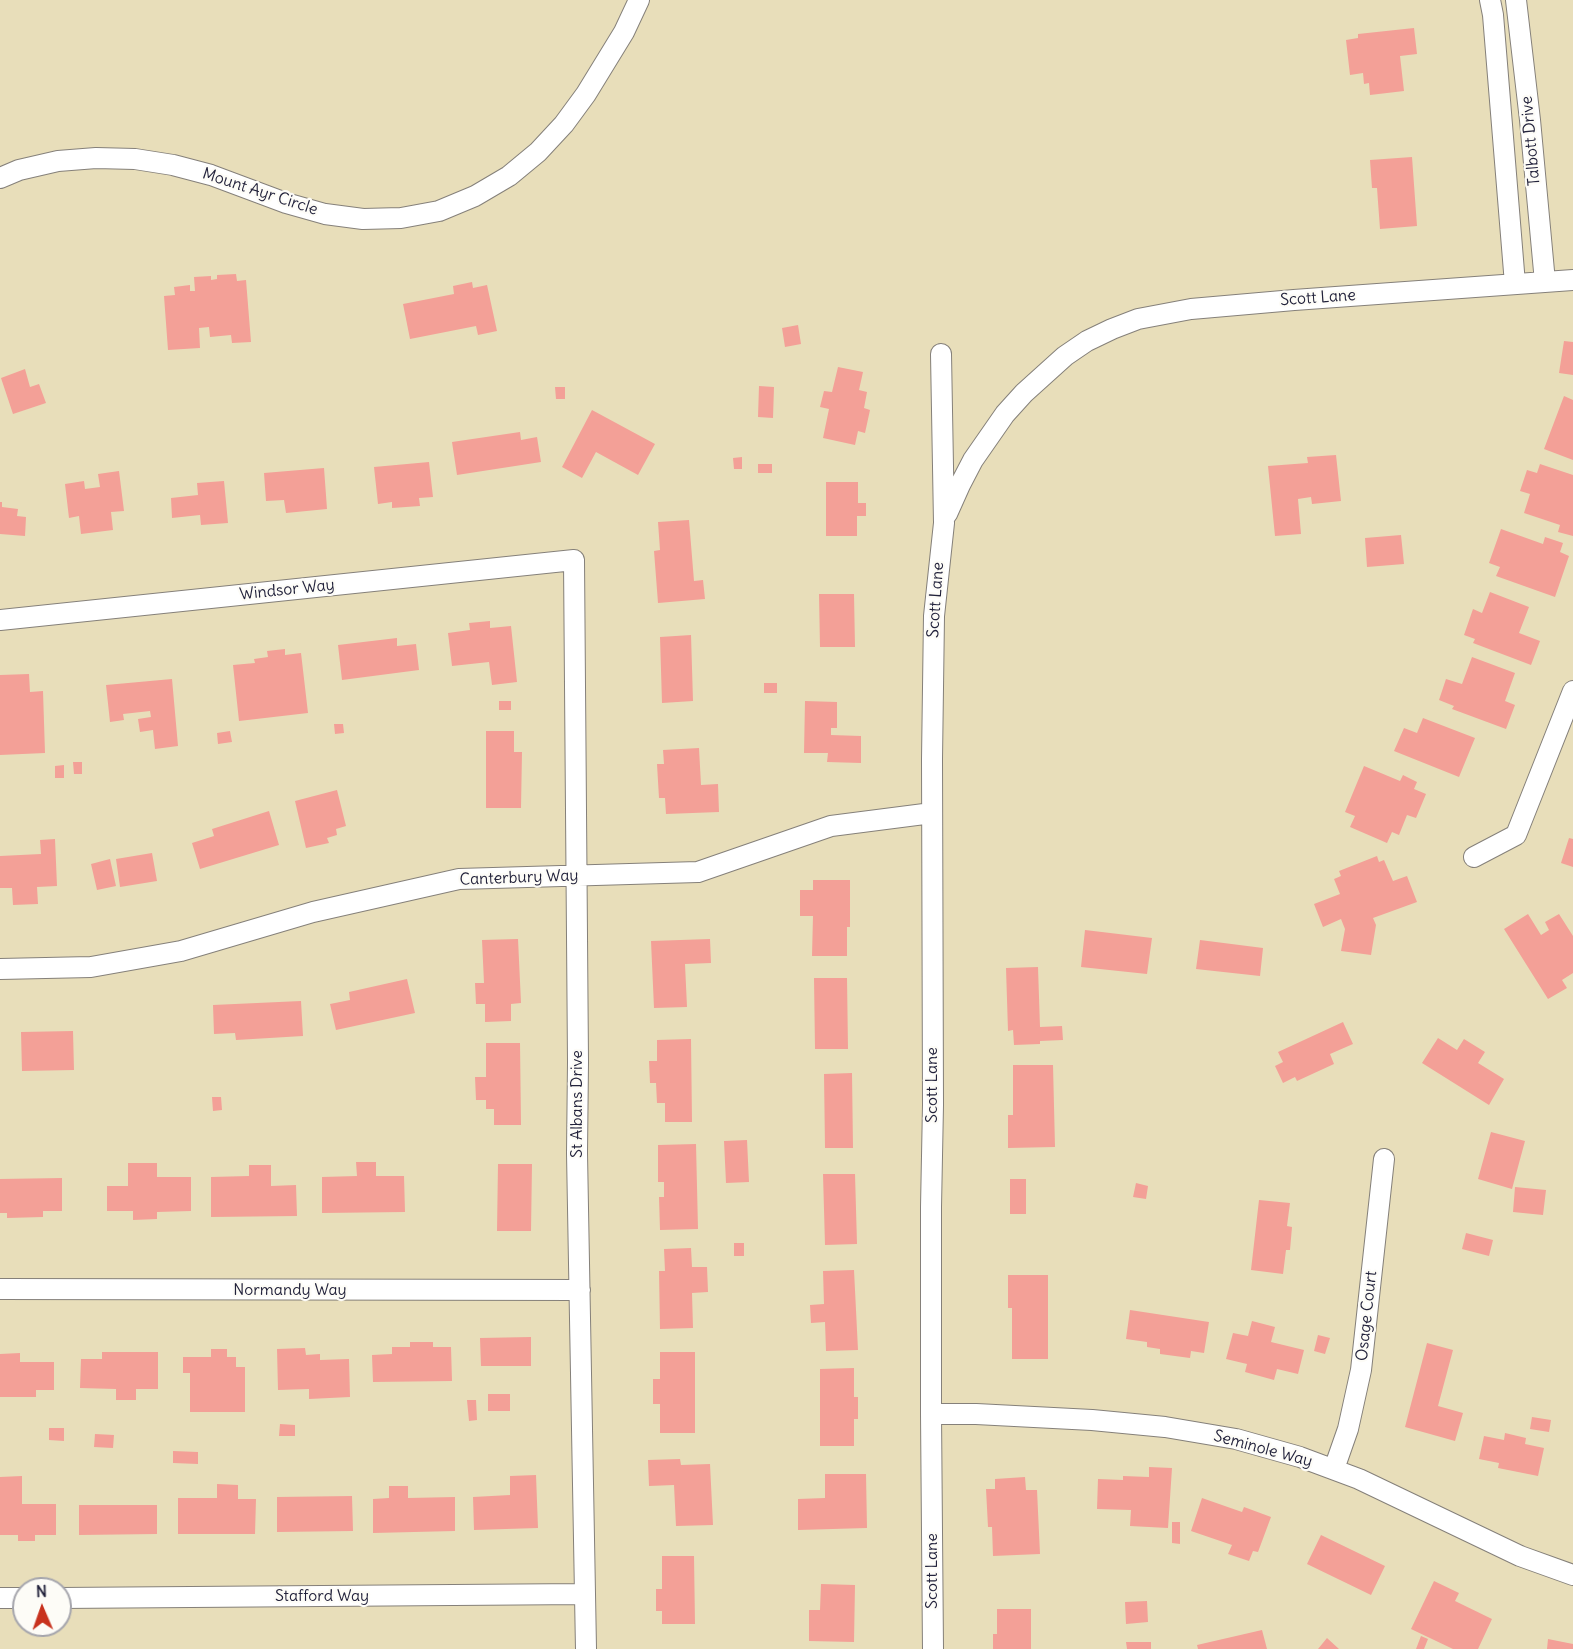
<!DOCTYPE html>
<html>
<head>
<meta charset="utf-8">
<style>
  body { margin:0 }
  #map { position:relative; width:1573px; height:1649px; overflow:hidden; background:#e8deba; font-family:Delius,sans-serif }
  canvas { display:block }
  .north { position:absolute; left:12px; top:1577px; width:60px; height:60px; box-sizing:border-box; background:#fdfcf7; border:2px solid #a5a5ac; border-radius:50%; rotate:358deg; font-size:16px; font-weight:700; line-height:24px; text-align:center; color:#22223b }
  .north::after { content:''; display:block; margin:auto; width:21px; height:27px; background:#c8321e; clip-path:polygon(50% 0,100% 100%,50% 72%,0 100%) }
</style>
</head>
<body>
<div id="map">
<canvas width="1573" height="1649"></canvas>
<div class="north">N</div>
</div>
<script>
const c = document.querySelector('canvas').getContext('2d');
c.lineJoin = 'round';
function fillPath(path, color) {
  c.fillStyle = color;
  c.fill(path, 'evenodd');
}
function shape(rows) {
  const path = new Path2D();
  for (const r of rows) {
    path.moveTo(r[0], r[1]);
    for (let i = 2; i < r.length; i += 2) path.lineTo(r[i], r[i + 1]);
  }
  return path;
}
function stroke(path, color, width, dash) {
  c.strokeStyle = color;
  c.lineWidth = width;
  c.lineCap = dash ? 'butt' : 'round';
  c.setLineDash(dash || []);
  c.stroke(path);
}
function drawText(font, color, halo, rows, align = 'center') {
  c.font = font + ' Delius,sans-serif';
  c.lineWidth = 4.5;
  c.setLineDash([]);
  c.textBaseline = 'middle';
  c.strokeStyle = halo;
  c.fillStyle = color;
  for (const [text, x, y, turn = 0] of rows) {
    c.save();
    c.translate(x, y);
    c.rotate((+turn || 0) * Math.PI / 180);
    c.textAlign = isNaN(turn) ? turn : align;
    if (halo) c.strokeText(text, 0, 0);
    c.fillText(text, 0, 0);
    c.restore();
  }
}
const building = shape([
  [1414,28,1417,54,1400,56,1404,91,1370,95,1369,83,1364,84,1363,73,1350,75,1346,40,1358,38,1358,34],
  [1412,157,1417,226,1380,229,1377,188,1372,188,1370,160],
  [236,274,237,281,246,280,251,342,232,343,231,335,210,337,209,327,199,328,200,348,168,350,164,296,175,295,174,287,190,285,190,291,195,291,194,277,211,276,211,280,217,279,217,275],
  [472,282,473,288,487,285,497,331,478,335,476,326,410,339,403,304,454,294,453,286],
  [798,325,801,344,785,347,782,328],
  [1564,341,1573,342,1573,375,1559,373],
  [838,367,863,372,859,390,867,392,864,408,870,410,865,433,858,431,855,445,823,438,829,409,820,407,824,391,832,392],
  [25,369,30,387,39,384,46,403,13,414,1,378],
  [759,386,774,387,773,418,758,417],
  [555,387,565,387,565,399,556,399],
  [1564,396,1573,400,1573,460,1544,449],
  [592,410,655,444,638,475,596,452,582,478,562,467],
  [520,432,521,440,537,437,541,462,457,475,452,442],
  [1336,455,1341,501,1312,504,1311,497,1298,499,1301,534,1275,536,1268,466,1308,463,1307,457],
  [742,457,742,469,734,469,733,458],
  [429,462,433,497,419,498,420,506,392,508,392,502,378,504,374,467],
  [758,464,772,464,772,473,758,473],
  [1540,464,1573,475,1573,536,1558,532,1560,525,1524,513,1530,494,1520,491,1527,470,1537,473],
  [324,468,327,509,286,513,284,500,266,501,264,473],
  [119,471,124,511,111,512,113,530,81,534,79,516,69,518,65,484,84,481,85,489,100,487,98,474],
  [224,481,228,523,201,525,200,515,172,518,171,498,198,495,197,483],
  [826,482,858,482,858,503,866,503,866,516,857,516,857,536,826,536],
  [0,502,2,502,2,507,18,509,17,516,26,517,25,536,0,534],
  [689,520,694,581,703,580,705,599,658,603,654,551,660,550,658,522],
  [1501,529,1543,544,1545,537,1563,543,1560,552,1569,556,1555,597,1496,576,1500,567,1489,563],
  [1401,535,1404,564,1367,567,1365,538],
  [1490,592,1529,607,1519,633,1540,641,1531,665,1473,643,1475,639,1464,635,1473,609,1482,613],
  [819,594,854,594,855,647,820,647],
  [490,621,490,628,511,626,517,682,492,685,489,662,452,666,448,633,470,630,469,623],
  [691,635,693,701,662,703,660,637],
  [397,638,397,646,416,644,419,670,342,680,338,645],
  [285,649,285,655,301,653,308,713,239,721,233,665,255,663,254,659,268,657,267,651],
  [1472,657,1515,673,1505,701,1515,705,1506,729,1452,709,1454,706,1439,700,1446,679,1462,684],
  [29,674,30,692,43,691,45,753,0,755,0,675],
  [172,679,178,746,155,749,153,730,140,732,138,719,151,717,150,711,123,714,124,720,110,722,106,685],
  [764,683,777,683,777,693,764,693],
  [499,701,511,701,511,710,499,710],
  [805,701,837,702,837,728,831,728,831,735,861,736,861,763,827,762,828,753,804,753],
  [1423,718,1475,738,1459,777,1394,751,1404,728,1417,733],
  [334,724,343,724,344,733,335,734],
  [230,731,232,742,218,744,217,733],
  [486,731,514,731,514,752,522,752,521,808,486,808],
  [699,748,701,785,718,784,719,812,666,814,665,798,659,798,657,764,664,764,663,750],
  [73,762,82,762,82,774,74,774],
  [64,765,64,778,55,778,55,766],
  [1364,766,1400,781,1403,775,1417,782,1414,789,1426,794,1416,818,1407,815,1399,835,1392,832,1387,843,1350,827,1355,816,1345,812],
  [337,790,346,826,336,829,337,835,327,838,329,843,306,848,295,801],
  [269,811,279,845,200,869,192,843,214,836,212,829],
  [1569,838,1573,839,1573,867,1561,863],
  [55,839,57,886,37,887,38,904,13,905,12,888,0,888,0,856,41,854,40,840],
  [152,853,157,881,120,887,116,859],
  [1377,856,1379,862,1384,860,1393,881,1407,876,1417,902,1373,918,1376,925,1371,955,1341,951,1345,929,1341,919,1323,927,1314,904,1340,894,1334,879,1341,876,1339,871],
  [110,859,116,886,97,890,91,864],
  [813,880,850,880,850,927,847,927,847,956,812,956,813,916,800,916,800,890,813,890],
  [1528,914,1541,935,1549,930,1545,922,1559,914,1573,936,1573,973,1562,980,1567,988,1548,999,1504,929],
  [1085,930,1152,938,1147,974,1081,967],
  [518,939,521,1003,511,1004,511,1021,485,1022,485,1004,476,1004,475,983,484,983,482,940],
  [710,939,711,963,685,964,687,1007,654,1008,651,941],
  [1200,940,1263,948,1260,976,1196,969],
  [1038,967,1040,1027,1062,1026,1063,1040,1040,1041,1040,1044,1014,1045,1013,1030,1008,1031,1006,968],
  [814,978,847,978,848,1049,815,1049],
  [407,979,415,1013,336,1030,330,1004,350,1000,349,992],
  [301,1001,303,1036,236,1040,235,1033,214,1034,213,1005],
  [1343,1022,1353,1044,1330,1054,1334,1064,1297,1081,1295,1077,1283,1083,1275,1066,1283,1062,1278,1052],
  [73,1031,74,1070,22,1071,21,1032],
  [1438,1038,1457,1050,1464,1039,1485,1052,1478,1063,1504,1079,1489,1105,1422,1063],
  [691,1039,692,1122,665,1122,665,1103,657,1103,656,1083,650,1083,649,1061,657,1061,657,1040],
  [486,1043,520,1043,521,1125,494,1125,494,1109,486,1109,486,1100,476,1100,475,1077,486,1077],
  [1013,1065,1053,1065,1055,1147,1008,1148,1008,1115,1013,1115],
  [852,1073,853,1148,825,1148,824,1074],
  [212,1097,221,1097,222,1110,213,1111],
  [1491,1132,1525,1141,1512,1189,1478,1179],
  [747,1140,749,1182,726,1183,724,1141],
  [696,1144,698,1229,660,1230,659,1197,664,1197,664,1182,658,1182,658,1145],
  [356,1162,376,1162,376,1176,404,1176,405,1212,322,1213,322,1177,357,1176],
  [128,1163,157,1163,157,1177,191,1177,191,1211,157,1212,157,1219,133,1220,133,1211,107,1211,107,1186,128,1186],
  [498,1164,532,1164,531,1231,497,1231],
  [249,1165,271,1165,271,1186,296,1185,297,1216,211,1217,211,1177,249,1176],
  [823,1174,855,1174,857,1244,825,1245],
  [62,1178,62,1211,43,1211,43,1217,7,1218,7,1213,0,1213,0,1179],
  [1010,1179,1026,1179,1026,1214,1010,1214],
  [1136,1183,1148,1186,1146,1199,1133,1197],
  [1515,1187,1546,1190,1543,1215,1513,1212],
  [1259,1200,1290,1203,1287,1226,1292,1227,1290,1250,1286,1250,1283,1274,1251,1270],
  [1466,1233,1493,1240,1489,1256,1462,1249],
  [734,1243,744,1243,744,1256,734,1256],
  [691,1248,692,1267,707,1267,708,1292,692,1293,693,1328,660,1329,659,1271,665,1271,664,1249],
  [854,1270,858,1350,826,1351,825,1322,811,1323,810,1305,824,1304,823,1271],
  [1008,1275,1048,1275,1048,1359,1012,1359,1012,1308,1008,1308],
  [1130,1310,1209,1322,1204,1353,1191,1351,1190,1358,1160,1354,1160,1349,1147,1347,1147,1342,1126,1339],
  [1252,1321,1275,1327,1271,1342,1304,1350,1298,1374,1277,1369,1274,1380,1245,1372,1247,1364,1226,1359,1233,1333,1248,1336],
  [1318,1335,1330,1338,1325,1354,1314,1351],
  [531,1337,531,1366,481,1366,480,1338],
  [410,1342,433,1342,433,1347,451,1347,452,1381,373,1382,372,1355,392,1354,392,1347,410,1347],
  [1427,1343,1453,1350,1438,1406,1463,1413,1455,1441,1405,1427],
  [305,1348,306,1355,320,1354,320,1360,349,1359,350,1397,309,1399,309,1389,278,1390,277,1349],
  [211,1349,227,1349,227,1357,236,1357,236,1367,245,1367,245,1412,190,1412,190,1373,183,1373,183,1357,211,1357],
  [102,1352,158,1352,158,1389,136,1389,136,1400,116,1400,116,1389,80,1388,81,1359,102,1359],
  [660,1352,695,1352,695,1433,660,1433,660,1404,653,1404,653,1379,660,1379],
  [20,1353,20,1362,54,1362,54,1390,36,1390,36,1397,0,1397,0,1354],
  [854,1368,854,1397,858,1397,858,1419,854,1419,854,1446,820,1446,820,1369],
  [488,1394,510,1394,510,1411,488,1411],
  [467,1400,476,1400,477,1420,469,1421],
  [1532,1417,1551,1420,1549,1432,1530,1429],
  [280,1424,295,1425,295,1436,279,1436],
  [49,1428,64,1428,64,1441,49,1440],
  [1505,1433,1526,1438,1525,1444,1544,1448,1538,1476,1498,1468,1499,1463,1479,1459,1484,1436,1504,1440],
  [95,1434,114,1435,113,1448,94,1447],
  [173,1451,198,1452,198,1464,173,1463],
  [680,1459,681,1465,710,1464,713,1525,676,1526,674,1485,649,1486,648,1460],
  [1149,1467,1172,1468,1168,1528,1130,1526,1131,1510,1097,1509,1098,1479,1123,1480,1123,1476,1149,1477],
  [825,1474,866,1474,867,1528,798,1530,798,1499,825,1498],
  [536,1475,538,1528,474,1530,473,1497,510,1495,510,1476],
  [22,1476,22,1504,56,1504,56,1535,35,1535,35,1541,18,1541,18,1535,0,1535,0,1477],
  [1025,1477,1026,1490,1037,1490,1040,1554,993,1556,992,1527,988,1527,986,1489,995,1489,995,1479],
  [217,1484,238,1485,238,1499,256,1499,255,1534,178,1534,178,1498,217,1498],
  [389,1486,408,1486,408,1498,455,1497,455,1531,373,1533,373,1499,389,1498],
  [352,1496,353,1531,277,1532,277,1497],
  [1202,1498,1242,1512,1244,1507,1271,1517,1258,1552,1253,1551,1249,1561,1228,1554,1232,1545,1191,1531],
  [79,1505,157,1505,157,1534,79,1535],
  [1172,1522,1180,1522,1180,1544,1172,1543],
  [1321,1535,1385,1566,1371,1595,1307,1564],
  [662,1556,694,1556,695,1624,662,1624,662,1611,656,1611,656,1589,662,1589],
  [1434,1581,1459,1593,1455,1601,1492,1619,1478,1649,1453,1649,1411,1629],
  [821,1584,855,1585,854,1642,809,1641,809,1610,820,1610],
  [1147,1601,1148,1622,1126,1624,1125,1602],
  [997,1609,1031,1609,1031,1649,993,1649,993,1634,997,1634],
  [1262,1630,1267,1649,1198,1649,1197,1645],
  [1421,1636,1428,1639,1424,1649,1416,1649],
  [1327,1638,1339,1649,1318,1649],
  [1548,1639,1573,1644,1573,1649,1547,1649],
  [1126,1642,1151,1642,1151,1649,1127,1649]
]);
const minor = shape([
  [1490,0,1493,15,1515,284],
  [1516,0,1530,120,1545,282],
  [0,178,19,170,58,161,96,158,135,159,173,165,211,175,286,203,325,214,363,219,401,218,439,211,475,196,509,176,538,152,564,124,586,94,624,32,639,0],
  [947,514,960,485,973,460,1005,414,1024,393,1065,356,1087,341,1112,329,1138,319,1191,309,1294,300,1573,280],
  [0,620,574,560,578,1062,577,1153,586,1649],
  [1474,857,1516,835,1573,691],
  [0,969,91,967,181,951,313,912,459,879,698,872,831,826,932,813],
  [0,1289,580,1290],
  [931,1414,976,1414,1092,1420,1165,1427,1236,1439,1300,1457,1359,1479,1520,1556,1573,1575],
  [1334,1469,1348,1429,1361,1370,1384,1159],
  [0,1598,24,1598],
  [60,1598,584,1594],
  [933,1649,931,1414,931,1207,933,1105,932,759,934,616,944,523,941,354]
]);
const streetNames = [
  ["Talbott Drive",1531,141,-95],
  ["Mount Ayr Circle",260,192,18],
  ["Scott Lane",1318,298,-4],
  ["Windsor Way",287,590,-6],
  ["Scott Lane",936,600,-86],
  ["Canterbury Way",519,878,-2],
  ["Scott Lane",932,1085,-90],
  ["St Albans Drive",577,1104,-90],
  ["Normandy Way",290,1290],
  ["Osage Court",1367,1316,-84],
  ["Seminole Way",1263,1449,15],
  ["Scott Lane",932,1571,-90],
  ["Stafford Way",322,1596]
];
fillPath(building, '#f3a097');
stroke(minor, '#85807a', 22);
stroke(minor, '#fff', 20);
drawText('16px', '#22223b', '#fdfcf7', streetNames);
</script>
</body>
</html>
